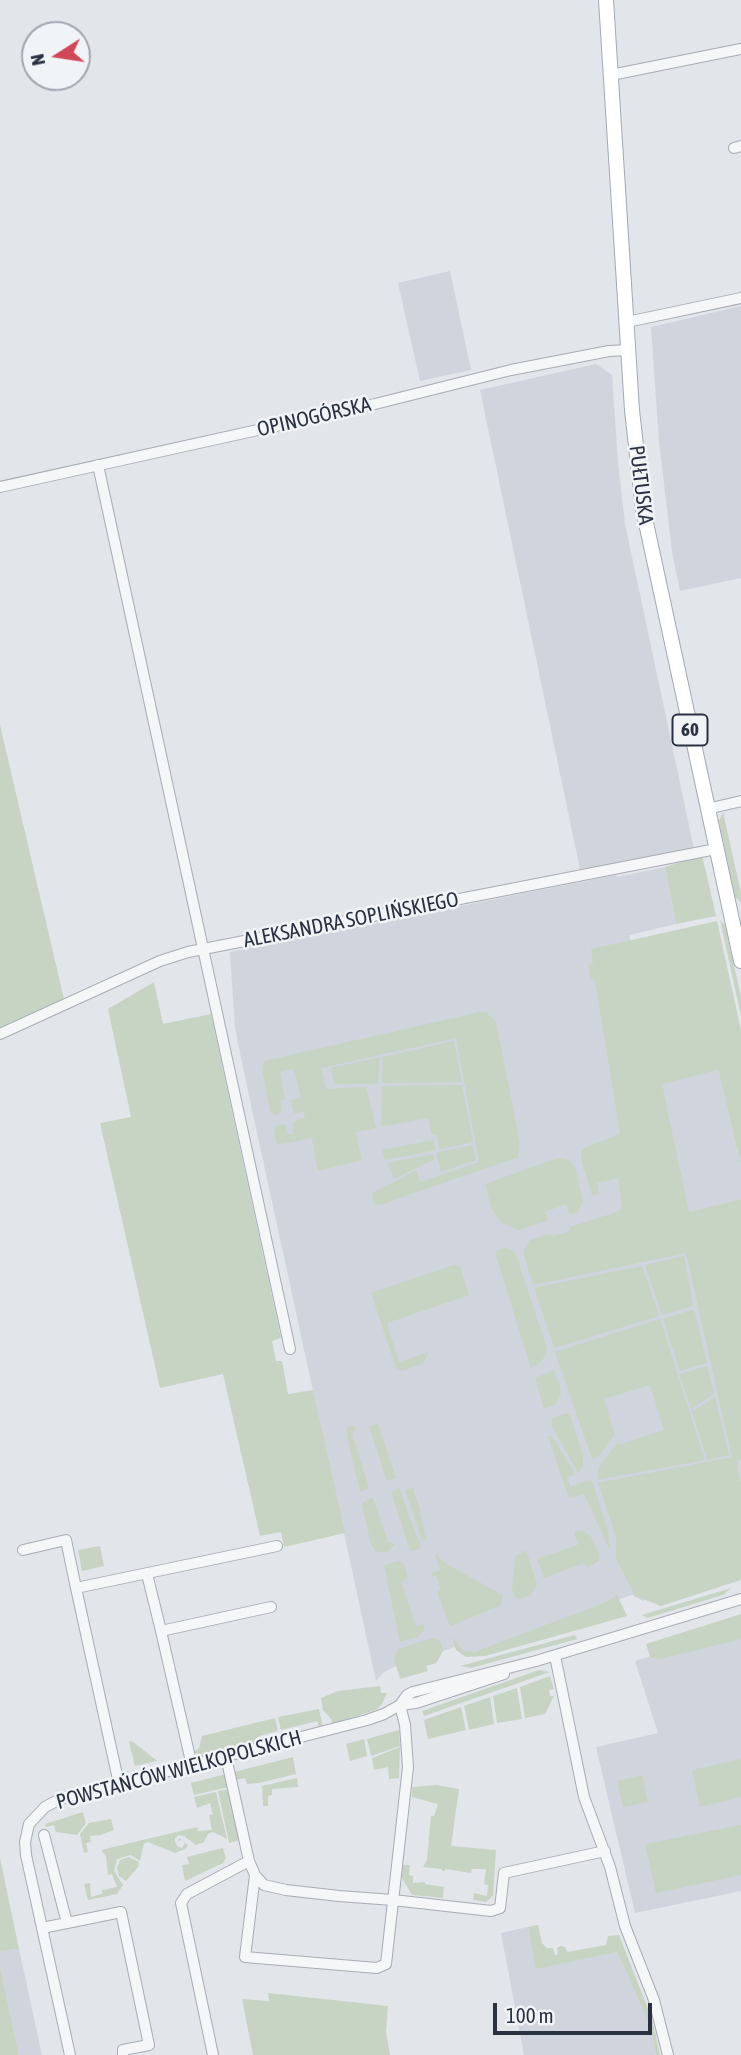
<!DOCTYPE html>
<html>
<head>
<meta charset="utf-8">
<style>
  body { margin:0 }
  #map { position:relative; width:741px; height:2055px; overflow:hidden; background:#e2e5ea; font-family:"Asap Condensed",sans-serif }
  canvas { display:block }
  .north { position:absolute; left:21px; top:21px; width:70px; height:70px; box-sizing:border-box; background:#f1f4f7; border:2px solid #a1a6af; border-radius:50%; rotate:258deg; font-size:19px; font-weight:700; line-height:28px; text-align:center; color:#2a3242 }
  .north::after { content:''; display:block; margin:auto; width:24px; height:32px; background:#cf4759; clip-path:polygon(50% 0,100% 100%,50% 72%,0 100%) }
  .scale { position:absolute; left:493px; top:2003px; width:159px; height:32px; box-sizing:border-box; border:4px solid #2a3242; border-top:0; padding-left:9px; font-size:21px; line-height:24px; white-space:nowrap; color:#2a3242; -webkit-text-stroke:5px #f1f4f7; paint-order:stroke }
</style>
</head>
<body>
<div id="map">
<canvas width="741" height="2055"></canvas>
<div class="north">N</div>
<div class="scale">100 m</div>
</div>
<script>
const c = document.querySelector('canvas').getContext('2d');
c.lineJoin = 'round';
function fillPath(path, color) {
  c.fillStyle = color;
  c.fill(path, 'evenodd');
}
function shape(rows) {
  const path = new Path2D();
  for (const r of rows) {
    path.moveTo(r[0], r[1]);
    for (let i = 2; i < r.length; i += 2) path.lineTo(r[i], r[i + 1]);
  }
  return path;
}
function stroke(path, color, width, dash) {
  c.strokeStyle = color;
  c.lineWidth = width;
  c.lineCap = dash ? 'butt' : 'round';
  c.setLineDash(dash || []);
  c.stroke(path);
}
function drawText(font, color, halo, rows, align = 'center') {
  c.font = font + ' "Asap Condensed",sans-serif';
  c.lineWidth = 5;
  c.setLineDash([]);
  c.textBaseline = 'middle';
  c.strokeStyle = halo;
  c.fillStyle = color;
  for (const [text, x, y, turn = 0] of rows) {
    c.save();
    c.translate(x, y);
    c.rotate((+turn || 0) * Math.PI / 180);
    c.textAlign = isNaN(turn) ? turn : align;
    if (halo) c.strokeText(text, 0, 0);
    c.fillText(text, 0, 0);
    c.restore();
  }
}
const built = shape([
  [450,271,471,370,420,381,398,283],
  [741,306,741,578,680,591,672,552,659,441,651,327],
  [596,364,612,375,618,463,625,524,694,849,581,874,480,390],
  [665,867,676,924,629,935,661,1083,718,1070,741,1166,741,1199,689,1212,741,1451,741,1482,737,1462,643,1601,632,1595,620,1599,615,1610,463,1655,455,1647,443,1651,436,1663,406,1672,396,1666,384,1672,376,1681,246,1082,235,1028,230,952,616,875,617,877],
  [741,1629,741,1891,635,1913,596,1747,658,1733,635,1661],
  [528,1927,537,1968,617,1952,651,2028,656,2055,524,2055,501,1933],
  [19,1949,42,2055,19,2055,0,1966,0,1951]
]);
const green = shape([
  [0,725,64,999,0,1028],
  [723,812,741,893,741,902,735,897,719,821],
  [702,855,716,916,676,924,665,867],
  [720,920,725,925,741,997,741,1016],
  [717,921,741,1030,741,1166,718,1070,662,1084,689,1212,741,1199,741,1459,737,1462,741,1482,741,1580,661,1606,635,1596,616,1559,616,1537,598,1483,732,1457,686,1253,533,1285,523,1252,530,1240,549,1234,553,1236,570,1231,570,1227,620,1211,622,1207,618,1178,597,1183,599,1194,592,1196,581,1158,581,1152,586,1147,620,1134,595,980,591,980,588,965,593,964,591,949],
  [154,982,163,1024,211,1014,281,1338,272,1341,276,1361,282,1361,288,1394,313,1390,345,1533,284,1547,281,1532,260,1536,223,1374,160,1388,100,1123,131,1117,108,1009],
  [480,1012,486,1012,496,1022,520,1143,518,1157,380,1205,373,1203,372,1193,416,1170,420,1182,479,1162,456,1038,321,1068,326,1089,366,1087,376,1128,356,1132,362,1160,318,1171,312,1138,277,1145,274,1131,276,1125,283,1124,286,1126,288,1134,293,1134,293,1122,305,1117,304,1111,294,1114,291,1100,301,1098,294,1069,280,1072,285,1100,280,1101,282,1110,277,1116,270,1111,262,1069,264,1061],
  [454,1041,462,1082,382,1083,383,1057],
  [380,1057,378,1084,334,1084,331,1068],
  [462,1085,473,1142,440,1149,436,1135,432,1135,428,1118,381,1127,382,1086],
  [433,1140,436,1150,385,1160,382,1150],
  [473,1145,476,1160,441,1172,436,1153],
  [433,1154,435,1159,394,1179,387,1163],
  [558,1158,569,1160,575,1167,583,1201,578,1212,570,1215,566,1204,545,1212,548,1220,519,1230,503,1224,492,1210,485,1184],
  [506,1248,515,1252,547,1348,547,1353,540,1363,531,1368,496,1256,497,1251],
  [684,1256,693,1306,662,1315,645,1265],
  [454,1265,460,1267,469,1295,387,1323,399,1362,428,1352,424,1363,402,1371,396,1368,371,1293],
  [642,1266,659,1316,554,1348,534,1288],
  [694,1309,707,1363,680,1371,663,1319],
  [660,1319,705,1460,597,1480,599,1467,618,1442,619,1445,664,1430,650,1385,604,1399,615,1435,597,1458,592,1459,555,1352],
  [707,1366,714,1394,691,1409,679,1374],
  [554,1370,560,1386,561,1394,556,1404,544,1409,535,1378],
  [715,1397,729,1455,707,1460,692,1412],
  [566,1413,570,1415,583,1456,583,1466,578,1473,552,1426,552,1418],
  [378,1424,396,1478,387,1481,369,1427],
  [351,1425,357,1428,352,1434,369,1488,360,1492,347,1435,347,1428],
  [552,1436,575,1474,567,1477,570,1487,589,1480,592,1481,608,1531,610,1551,584,1494,569,1498,548,1437],
  [399,1488,421,1548,410,1551,391,1492],
  [413,1488,419,1507,426,1540,422,1540,405,1490],
  [373,1498,388,1542,396,1544,387,1552,376,1552,371,1544,362,1505,362,1502],
  [581,1530,590,1535,600,1556,599,1561,587,1568,584,1563,544,1578,537,1559,578,1545,574,1532],
  [100,1546,104,1566,82,1571,78,1550],
  [526,1550,537,1584,531,1595,520,1599,515,1597,512,1592,514,1565,516,1556],
  [435,1554,448,1565,503,1595,500,1606,450,1626,437,1592,441,1590,436,1576,432,1576,431,1573,440,1570],
  [400,1561,404,1564,408,1577,401,1582,416,1626,423,1624,425,1629,419,1636,400,1642,384,1565],
  [731,1588,723,1595,654,1616,648,1618,642,1615],
  [617,1595,627,1616,485,1656,466,1657,456,1650,452,1636,463,1651,474,1652,604,1603],
  [741,1614,741,1639,660,1659,650,1657,646,1644],
  [575,1635,577,1639,471,1668,460,1666],
  [433,1638,440,1641,443,1651,436,1663,426,1666,428,1671,400,1679,394,1658,398,1649],
  [539,1670,550,1672,424,1716,422,1711],
  [550,1676,554,1689,549,1690,550,1696,554,1696,545,1714,525,1718,520,1687],
  [380,1686,381,1693,387,1693,382,1704,376,1710,332,1724,331,1719,323,1710,321,1698,338,1691],
  [517,1688,522,1719,497,1723,493,1696],
  [490,1697,494,1724,469,1730,464,1706],
  [461,1707,466,1730,428,1739,424,1720],
  [319,1709,323,1727,319,1727,317,1721,281,1730,278,1717],
  [275,1718,278,1731,259,1736,258,1743,205,1757,194,1752,199,1748,202,1736],
  [399,1730,400,1746,371,1756,367,1739],
  [364,1739,367,1756,350,1761,346,1744],
  [132,1741,156,1760,157,1761,135,1766,129,1742],
  [400,1747,399,1778,389,1779,388,1767,374,1770,372,1758],
  [293,1757,296,1774,259,1783,247,1784,245,1778,235,1780,234,1772],
  [741,1759,741,1797,700,1807,692,1770],
  [226,1774,229,1787,194,1795,191,1783],
  [642,1775,648,1802,623,1807,617,1781],
  [297,1778,298,1787,272,1789,272,1795,268,1796,268,1806,263,1806,262,1786],
  [436,1785,459,1789,451,1846,496,1850,493,1896,486,1902,473,1900,474,1893,487,1896,488,1885,484,1884,486,1869,472,1869,471,1873,445,1869,445,1871,442,1871,442,1869,423,1867,427,1860,431,1816,434,1816,438,1804,412,1797,412,1787],
  [230,1789,241,1840,229,1843,218,1791],
  [216,1792,227,1839,213,1832,208,1834,204,1842,196,1845,184,1836,179,1835,175,1838,175,1842,178,1847,182,1848,185,1843,181,1840,178,1841,179,1838,188,1845,185,1849,175,1853,148,1842,144,1844,140,1861,131,1855,117,1859,114,1871,123,1885,117,1894,88,1900,84,1884,90,1883,91,1897,102,1894,102,1890,117,1887,112,1874,108,1875,106,1856,101,1850,197,1827,198,1831,212,1830,209,1815,213,1814,210,1803,197,1808,194,1797],
  [83,1812,86,1823,77,1835,56,1832,54,1825,46,1827,45,1824],
  [111,1819,114,1830,101,1835,90,1836,91,1842,86,1843,88,1852,84,1853,80,1834,89,1823],
  [741,1825,741,1875,656,1893,645,1844],
  [223,1848,226,1858,223,1863,185,1881,182,1865,189,1864,187,1857],
  [129,1857,139,1862,138,1867,126,1881,119,1876,117,1868,120,1860],
  [0,1858,19,1949,0,1951],
  [402,1865,410,1865,409,1875,413,1876,413,1883,425,1882,425,1884,444,1887,443,1898,412,1895,401,1876],
  [538,1925,542,1943,547,1948,553,1948,555,1955,558,1954,557,1948,561,1946,565,1947,567,1952,606,1945,608,1936,619,1935,652,2019,660,2055,656,2055,651,2028,617,1952,536,1969,528,1927],
  [0,1966,19,2055,0,2055],
  [268,1993,388,2006,386,2032,390,2055,253,2055,242,1999,269,2001]
]);
const minor = shape([
  [611,75,741,49],
  [734,148,741,146],
  [627,322,741,298],
  [98,465,290,1349],
  [0,487,375,404,511,370,609,351,629,350],
  [707,809,741,801],
  [0,1034,160,961,188,952,716,849],
  [23,1550,66,1540,76,1588],
  [147,1574,161,1631,271,1607],
  [161,1631,192,1766],
  [555,1656,584,1797,610,1867,625,1926,654,2000,668,2055],
  [400,1705,416,1703,504,1674],
  [226,1757,249,1861,255,1875,264,1885,286,1890,339,1896,393,1900,491,1911,500,1908,504,1873,605,1851],
  [119,1784,76,1588,277,1546],
  [44,1835,67,1923,121,1912,149,2045,123,2050,123,2055],
  [255,1875,245,1957,377,1968,386,1964,408,1767,405,1725,400,1705],
  [42,1928,67,1923],
  [70,2055,26,1855,25,1842,29,1824,45,1807,60,1799,367,1720,384,1714,400,1705,407,1695,413,1692,536,1661,741,1599],
  [213,2055,181,1903,187,1894,249,1861]
]);
const major = shape([
  [606,0,632,410,643,509,741,961]
]);
const shields = [
  [690,730,35]
];
const shieldNames = [
  ["60",690,730]
];
const streetNames = [
  ["OPINOGÓRSKA",314,417,-13],
  ["PUŁTUSKA",641,485,83],
  ["ALEKSANDRA SOPLIŃSKIEGO",351,920,-11],
  ["POWSTAŃCÓW WIELKOPOLSKICH",179,1770,-15]
];
fillPath(built, '#d0d4dc');
fillPath(green, '#c7d4c3');
stroke(minor, '#a7acb4', 12);
stroke(major, '#a1a9b6', 16);
stroke(minor, '#f4f6f8', 10);
stroke(major, '#fff', 14);
for (const [x, y, w] of shields) {
  const box = new Path2D();
  box.roundRect(x - w / 2, y - 15.5, w, 31, 5);
  c.fillStyle = '#f1f4f7';
  c.fill(box);
  stroke(box, '#2a3242', 2);
}
drawText('bold 19px', '#2a3242', null, shieldNames);
drawText('21px', '#2a3242', '#f1f4f7', streetNames);
</script>
</body>
</html>
